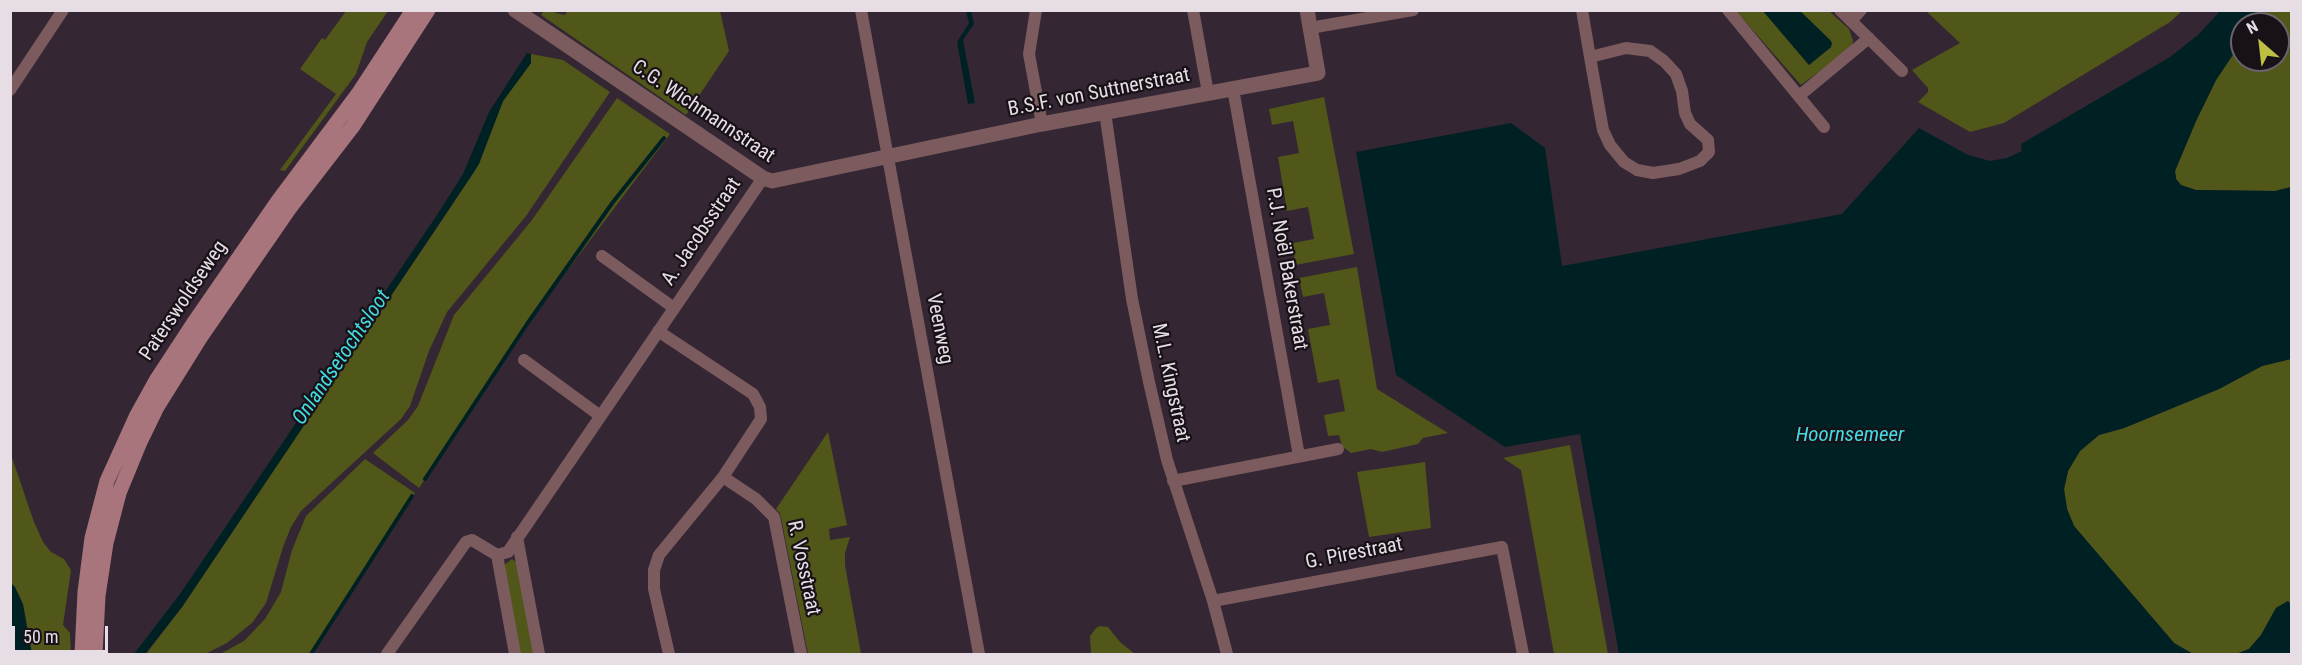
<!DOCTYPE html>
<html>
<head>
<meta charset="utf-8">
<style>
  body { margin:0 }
  #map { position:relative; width:2302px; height:665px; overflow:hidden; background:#342733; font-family:"Roboto Condensed",sans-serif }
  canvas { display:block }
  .frame { position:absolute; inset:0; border:12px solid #e6dde5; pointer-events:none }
  .north { position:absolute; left:2230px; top:12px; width:60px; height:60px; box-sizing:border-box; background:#181218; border:2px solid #6a636a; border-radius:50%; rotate:332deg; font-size:16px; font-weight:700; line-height:24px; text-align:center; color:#e6dde5 }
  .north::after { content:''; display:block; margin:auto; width:21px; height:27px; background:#bdbf43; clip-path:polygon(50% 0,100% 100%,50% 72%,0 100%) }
  .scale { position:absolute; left:12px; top:626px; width:96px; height:27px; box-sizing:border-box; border:3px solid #e6dde5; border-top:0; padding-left:8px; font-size:18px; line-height:21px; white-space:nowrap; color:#e6dde5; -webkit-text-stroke:4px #181218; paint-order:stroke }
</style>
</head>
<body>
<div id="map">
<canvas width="2302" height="665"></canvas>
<div class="frame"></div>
<div class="north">N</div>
<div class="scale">50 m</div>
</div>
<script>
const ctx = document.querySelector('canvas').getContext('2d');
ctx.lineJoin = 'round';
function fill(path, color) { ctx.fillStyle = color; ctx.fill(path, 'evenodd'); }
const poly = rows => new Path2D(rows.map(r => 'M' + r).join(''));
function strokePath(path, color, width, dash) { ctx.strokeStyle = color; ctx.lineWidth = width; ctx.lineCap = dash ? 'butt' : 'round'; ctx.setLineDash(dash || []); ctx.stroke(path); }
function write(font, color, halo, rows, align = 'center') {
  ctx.font = font + ' "Roboto Condensed",sans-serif'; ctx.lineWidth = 4.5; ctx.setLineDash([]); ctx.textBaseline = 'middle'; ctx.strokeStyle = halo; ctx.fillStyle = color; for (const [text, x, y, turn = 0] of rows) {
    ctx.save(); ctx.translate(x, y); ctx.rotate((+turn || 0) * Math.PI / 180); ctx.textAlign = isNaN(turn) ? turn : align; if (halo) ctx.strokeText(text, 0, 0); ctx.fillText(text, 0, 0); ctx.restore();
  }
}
fill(poly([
  [544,10,555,11,556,13,565,15,568,10,720,11,729,51,686,115,541,15],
  [346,11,388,11,367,42,356,74,285,171,280,170,336,94,300,69,322,38,325,40],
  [1736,11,1763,11,1809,65,1831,47,1830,40,1800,11,1829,11,1849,29,1853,41,1851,48,1801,85],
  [1926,11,2182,11,2170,22,2004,123,1970,132,1918,102,1928,92,1928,88,1912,70,1960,43],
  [2264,11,2291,11,2291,187,2275,191,2196,190,2181,185,2176,179,2175,171,2196,121,2216,80,2242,41,2242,60,2278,60,2278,24,2254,24],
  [531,54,563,60,610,92,526,216,447,312,429,351,410,406,401,419,301,511,291,527,283,547,266,603,252,623,227,643,205,654,146,654,182,607,450,208,484,149,503,101,531,63],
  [1324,97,1354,254,1295,265,1293,243,1314,239,1308,207,1287,211,1278,157,1299,153,1293,121,1272,125,1269,109],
  [617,98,670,134,527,324,419,488,373,453,408,420,418,406,454,315,532,220],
  [1357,267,1377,389,1448,433,1423,438,1418,444,1382,452,1371,449,1351,453,1342,446,1339,435,1328,436,1324,415,1345,411,1339,379,1318,383,1308,329,1330,325,1324,293,1303,297,1299,278],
  [2291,359,2291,604,2288,601,2276,608,2261,635,2249,649,2236,654,2193,654,2174,643,2074,526,2067,509,2064,489,2068,471,2080,451,2099,435,2124,428,2219,389,2262,366],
  [828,432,847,525,829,529,830,540,850,537,845,553,845,565,861,654,808,654,780,513,776,509],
  [1570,445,1608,654,1554,654,1521,470,1503,458],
  [10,452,34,522,43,542,51,552,64,559,71,570,63,625,70,633,71,654,11,654],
  [365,459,415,493,311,654,220,654,244,641,265,619,281,592,292,550,306,516],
  [1425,462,1431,528,1369,537,1357,472],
  [512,559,517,563,535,654,520,654,504,565],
  [1100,626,1108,627,1120,642,1135,654,1091,654,1090,636,1096,628]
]), '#515619');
fill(poly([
  [2221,10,2264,11,2254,24,2242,24,2242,41,2216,80,2196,121,2175,171,2176,179,2181,185,2196,190,2275,191,2291,187,2291,359,2262,366,2219,389,2124,428,2099,435,2080,451,2068,471,2064,489,2067,509,2074,526,2174,643,2193,654,1619,654,1580,434,1505,447,1396,375,1356,152,1511,123,1545,148,1562,266,1842,214,1919,128,1968,155,1990,161,2007,158,2022,151,2021,144,2170,57,2198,35],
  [966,11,971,11,974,24,963,40,975,103,968,104,957,42,969,23],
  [1763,11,1800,11,1830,40,1832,43,1831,47,1809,65],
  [527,53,531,54,531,63,503,101,479,164,472,175,182,607,145,654,134,654,180,594,435,218,463,174,489,112],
  [10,582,15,587,23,604,32,654,11,654],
  [2288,601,2291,604,2291,654,2236,654,2249,649,2261,635,2276,608]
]), '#002123');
strokePath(poly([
  [425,479,527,324,613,202,664,138],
  [311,654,412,496]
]), '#002123', 4);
strokePath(poly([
  [861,10,979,654],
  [1036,10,1029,54,1042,124],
  [1193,10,1208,93],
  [1582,10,1590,57,1603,130,1610,145,1624,162,1637,170,1653,173,1679,169,1700,161,1709,152,1708,140,1690,124,1685,113,1682,91,1676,74,1664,61,1650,51,1626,48,1590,57],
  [1728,10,1824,127],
  [1840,10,1902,71],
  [1851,21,1861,10],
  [1310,28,1413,10],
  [1233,89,1299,456],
  [10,90,63,10],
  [1799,96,1869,38],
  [1105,112,1132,299,1149,382,1167,460,1213,601,1227,654],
  [602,256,674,308],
  [658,331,753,394,760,407,761,419,723,477,659,555,654,570,654,589,669,654],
  [524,360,599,415],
  [723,477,756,499,774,517,801,654],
  [1173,481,1338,449],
  [517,537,539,654],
  [497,555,508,552,763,178],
  [497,555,515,654],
  [1213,601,1502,547,1523,654],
  [387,654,466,542,472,540,497,555]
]), '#7c5b5f', 12);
strokePath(poly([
  [515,10,763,178,772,181,1042,124,1318,73,1307,10]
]), '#7c5b5f', 15);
strokePath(poly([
  [82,654,85,592,92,538,107,481,136,417,157,379,193,324,278,201,358,94,413,10],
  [95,654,98,596,106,543,119,493,140,442,157,407,200,338,289,209,353,126,428,10]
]), '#a8757c', 15);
write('20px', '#e6dde5', '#181218', [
  ["B.S.F. von Suttnerstraat",1099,93,-11],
  ["C.G. Wichmannstraat",703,112,34],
  ["A. Jacobsstraat",702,232,-56],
  ["P.J. Noël Bakerstraat",1286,269,80],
  ["Paterswoldseweg",184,301,-56],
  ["Veenweg",939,329,79],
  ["M.L. Kingstraat",1170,383,78],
  ["G. Pirestraat",1354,554,-11],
  ["R. Vosstraat",803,568,78]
]);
write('italic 21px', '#42dde2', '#181218', [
  ["Onlandsetochtsloot",342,358,-56],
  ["Hoornsemeer",1850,436]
]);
</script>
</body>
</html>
